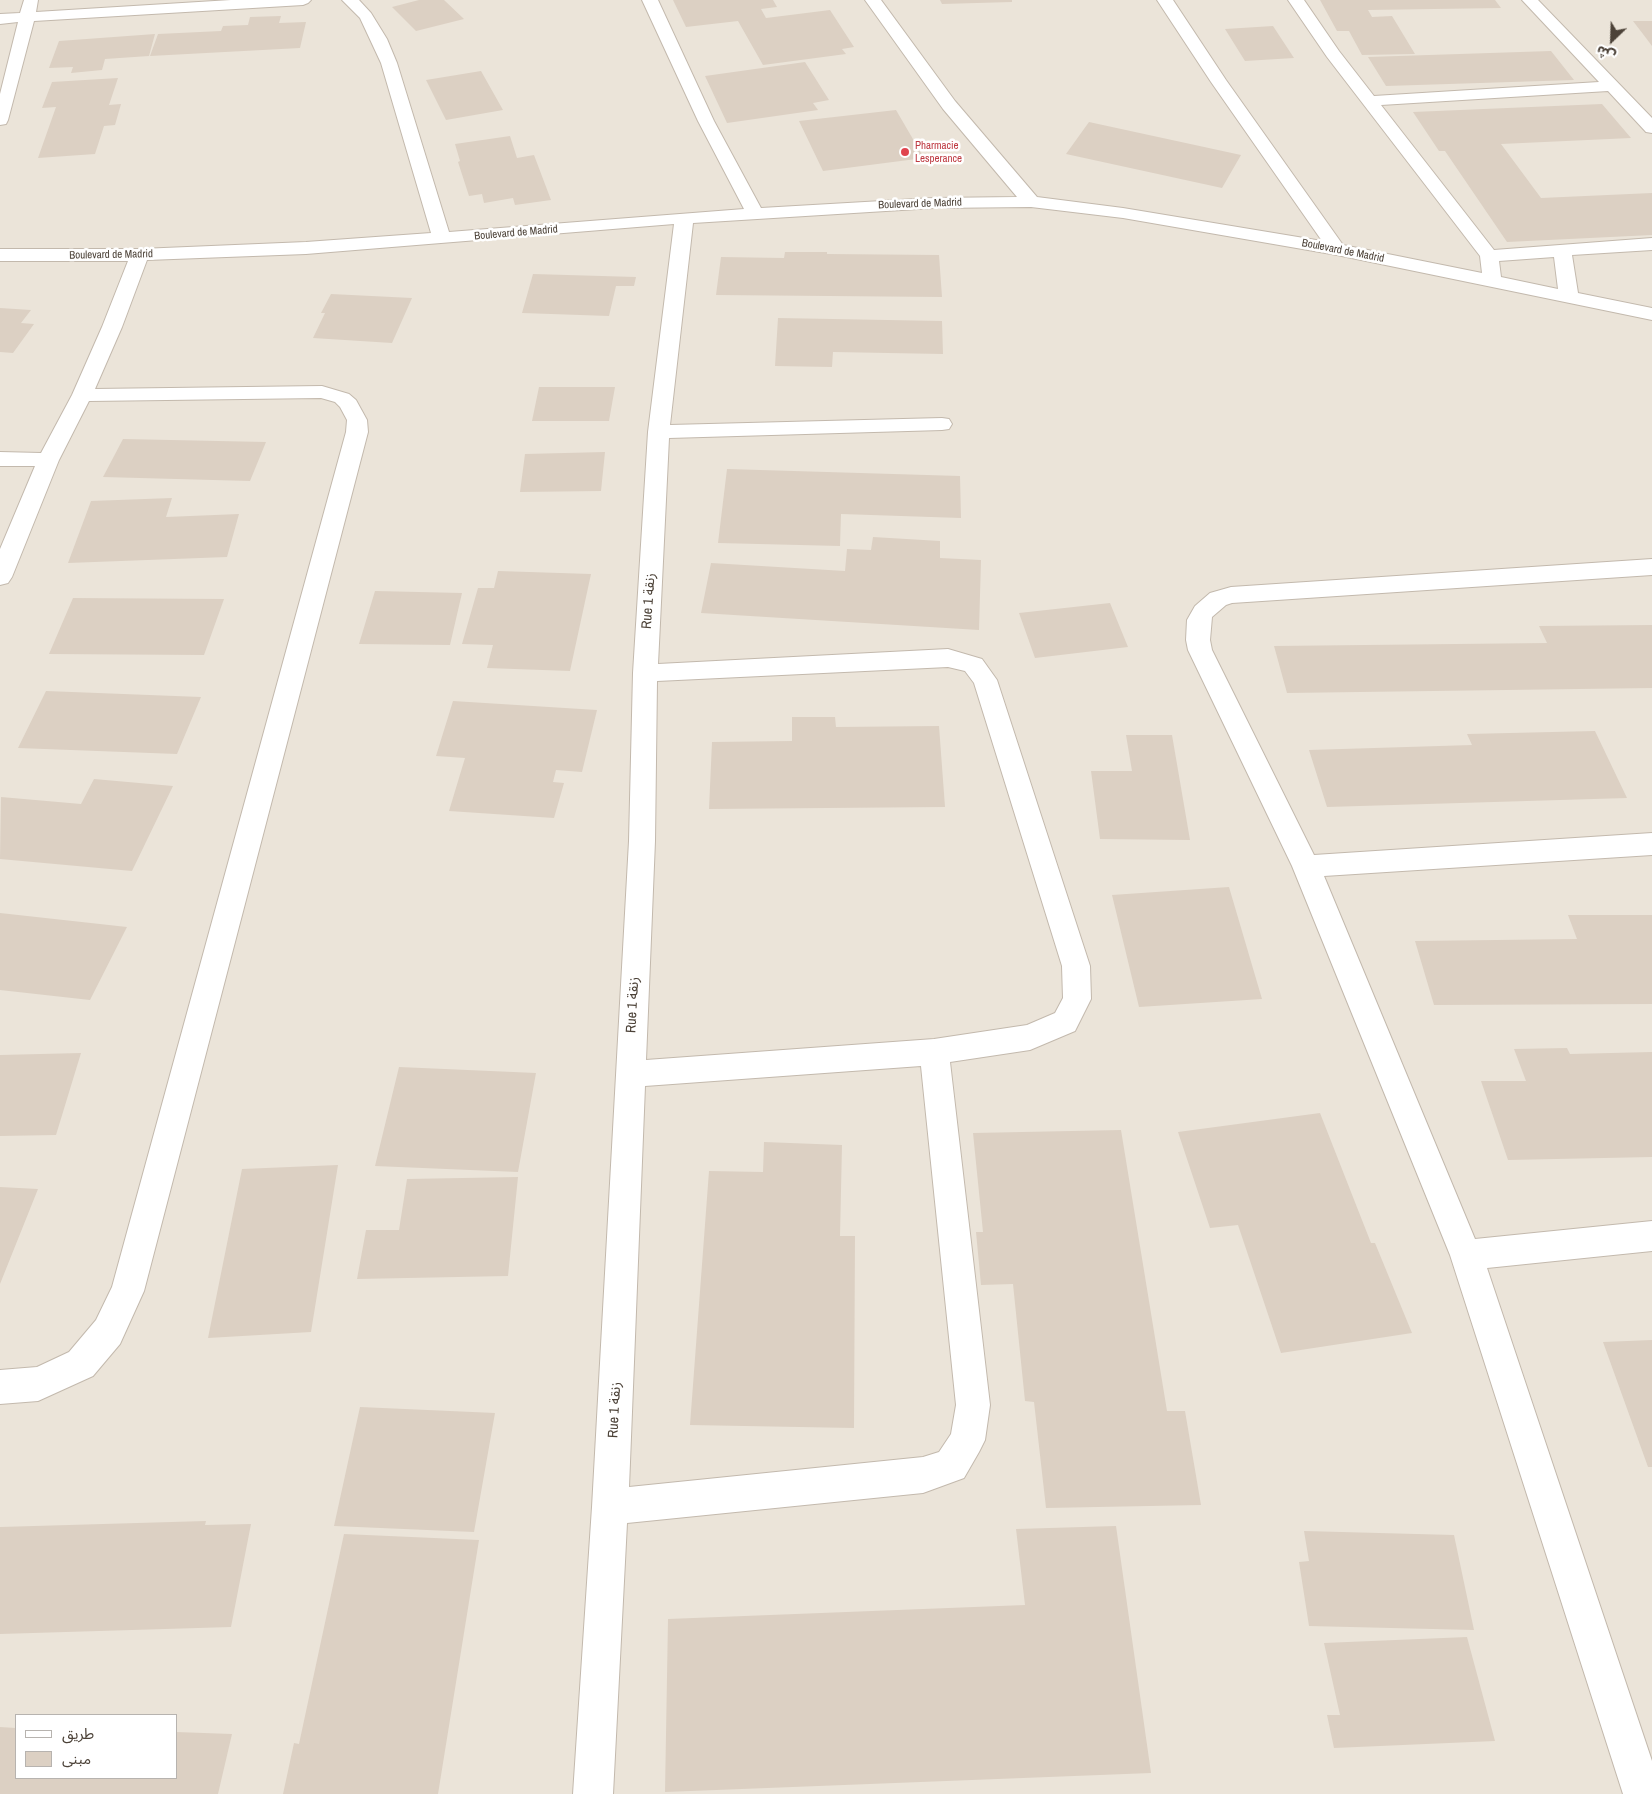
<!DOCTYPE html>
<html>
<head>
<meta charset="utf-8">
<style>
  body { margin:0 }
  #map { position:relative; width:1652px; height:1794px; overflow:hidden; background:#f6f2eb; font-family:"Archivo Narrow","Noto Sans Arabic",sans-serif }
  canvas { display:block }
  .legend { position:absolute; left:15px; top:1714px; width:162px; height:65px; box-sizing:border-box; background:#fff; border:1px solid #b7b3af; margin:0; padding:6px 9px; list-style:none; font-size:15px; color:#4c4238 }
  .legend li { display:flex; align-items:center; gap:10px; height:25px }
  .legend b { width:25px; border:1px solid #b7b3af }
  .north { position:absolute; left:1587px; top:15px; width:50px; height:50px; -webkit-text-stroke:4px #fff; paint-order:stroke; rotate:204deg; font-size:14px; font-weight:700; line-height:20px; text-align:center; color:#4c4238 }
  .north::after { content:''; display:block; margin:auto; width:18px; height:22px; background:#4c4238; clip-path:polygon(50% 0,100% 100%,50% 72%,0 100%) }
</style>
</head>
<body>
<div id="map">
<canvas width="1652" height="1794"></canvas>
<ul class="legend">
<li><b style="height:6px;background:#fff"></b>طريق</li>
<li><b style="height:14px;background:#dcd0c3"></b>مبنى</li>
</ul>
<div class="north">ش</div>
</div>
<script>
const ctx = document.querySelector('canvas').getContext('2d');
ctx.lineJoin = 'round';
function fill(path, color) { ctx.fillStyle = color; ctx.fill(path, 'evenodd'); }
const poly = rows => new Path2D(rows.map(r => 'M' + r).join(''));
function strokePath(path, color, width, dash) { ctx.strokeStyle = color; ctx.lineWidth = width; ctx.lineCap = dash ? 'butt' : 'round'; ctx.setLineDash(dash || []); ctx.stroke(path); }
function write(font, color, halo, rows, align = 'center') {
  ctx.font = font + ' "Archivo Narrow","Noto Sans Arabic",sans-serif'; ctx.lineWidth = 5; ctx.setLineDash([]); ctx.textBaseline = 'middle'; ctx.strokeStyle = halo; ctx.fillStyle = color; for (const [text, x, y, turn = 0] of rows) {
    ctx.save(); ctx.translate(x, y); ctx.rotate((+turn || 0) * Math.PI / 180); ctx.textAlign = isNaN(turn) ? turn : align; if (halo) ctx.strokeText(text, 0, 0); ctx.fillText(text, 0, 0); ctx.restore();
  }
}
fill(poly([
  [0,0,1652,0,1652,1794,0,1794],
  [16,1715,176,1715,176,1778,16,1778]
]), '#ebe4d9');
fill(poly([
  [419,0,444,0,464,19,416,31,392,7],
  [673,0,773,0,777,7,761,9,766,18,830,10,854,47,842,49,846,54,763,65,738,21,686,27],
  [940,0,1012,0,1012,2,942,4],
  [1320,0,1495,0,1501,8,1368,10,1372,17,1392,16,1415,54,1362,55,1349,31,1337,31],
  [281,16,279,23,306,22,300,48,150,56,158,34,221,31,223,26,248,25,250,17],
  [1633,21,1652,21,1652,46,1646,38],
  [1273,26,1294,58,1245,61,1225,29],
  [155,34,149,56,105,59,102,70,71,73,73,67,49,68,59,41],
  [1551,51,1574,80,1386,86,1368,57],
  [805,62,829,100,813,103,818,110,727,123,705,76],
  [481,71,503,110,446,120,426,80],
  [118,78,109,105,121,104,115,125,104,126,95,154,38,158,56,107,42,108,52,82],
  [1602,104,1631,138,1501,144,1541,198,1652,193,1652,235,1507,242,1445,151,1439,151,1413,112],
  [896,110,924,158,823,171,799,121],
  [1089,122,1241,155,1222,188,1066,154],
  [510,136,517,158,534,155,551,200,515,205,513,198,484,203,482,194,469,196,458,162,460,161,455,144],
  [785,252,827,252,827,254,939,255,942,297,716,295,721,257,784,258],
  [533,274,636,277,634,286,616,286,609,316,522,313],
  [331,294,412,298,392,343,313,338,325,313,321,313],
  [0,308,31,310,21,323,34,324,13,353,0,352],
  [778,318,942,321,943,354,833,352,832,367,775,366],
  [539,387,615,387,609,421,532,421],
  [123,439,266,442,250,481,103,477],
  [605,452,601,491,520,492,525,454],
  [727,469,960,476,961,518,841,514,840,546,718,543],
  [172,498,166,517,239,514,227,557,68,563,91,501],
  [873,537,940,541,940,558,981,560,979,630,701,613,711,563,845,571,847,549,871,550],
  [498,571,591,574,570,671,487,668,493,645,462,644,478,588,494,588],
  [375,591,462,593,450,645,359,644],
  [73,598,224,599,204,655,49,654],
  [1110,603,1128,647,1035,658,1019,613],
  [1652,625,1652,688,1287,693,1274,646,1547,643,1539,626],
  [46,691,201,697,177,754,18,748],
  [453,701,597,710,582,772,556,770,553,782,564,783,554,818,449,811,465,758,436,756],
  [792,717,835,717,836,727,939,726,945,807,709,809,712,742,792,741],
  [1595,731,1627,798,1327,807,1309,750,1472,745,1467,734],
  [1126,735,1172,735,1190,840,1100,839,1091,771,1132,771],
  [94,779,173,786,132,871,0,859,1,797,81,804],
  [1229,887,1262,999,1139,1007,1112,895],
  [0,913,127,927,90,1000,0,990],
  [1568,915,1652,915,1652,1004,1434,1005,1415,941,1577,939],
  [1567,1048,1570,1054,1652,1052,1652,1157,1508,1160,1481,1081,1526,1081,1514,1049],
  [81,1053,56,1135,0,1136,0,1055],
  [399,1067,536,1073,518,1172,375,1166],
  [1320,1113,1371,1243,1375,1243,1412,1333,1281,1353,1238,1225,1210,1228,1178,1132],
  [1121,1130,1167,1411,1185,1411,1201,1505,1046,1508,1034,1402,1025,1401,1013,1284,981,1285,976,1232,983,1232,973,1133],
  [764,1142,842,1145,840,1236,855,1236,854,1428,690,1425,709,1171,763,1172],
  [338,1165,311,1332,208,1338,242,1169],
  [518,1177,508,1276,357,1279,366,1230,399,1230,407,1179],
  [0,1187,38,1189,0,1284],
  [1652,1340,1652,1467,1648,1467,1603,1342],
  [360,1407,495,1413,474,1532,334,1526],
  [206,1521,205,1525,251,1524,231,1627,0,1634,0,1527],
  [1116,1526,1151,1773,665,1792,668,1619,1025,1605,1016,1529],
  [1304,1531,1454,1535,1474,1630,1309,1626,1299,1562,1309,1561],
  [344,1534,479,1540,438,1794,283,1794,294,1743,299,1744],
  [1467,1637,1495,1741,1334,1748,1327,1715,1340,1715,1324,1643],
  [0,1727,16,1728,16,1778,176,1778,176,1732,232,1734,218,1794,0,1794]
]), '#dcd0c3');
const minor = poly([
  [24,0,38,0,36,12,231,0,311,0,308,3,303,5,34,21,8,120,6,124,0,125,0,94,18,22,0,24,0,14,20,13,24,0],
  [342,0,359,0,371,13,387,39,397,63,449,232,744,209,698,121,642,0,658,0,714,121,761,208,934,198,1017,197,943,109,865,0,881,0,955,101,1037,197,1123,208,1322,241,1211,82,1157,0,1173,0,1226,80,1343,245,1482,273,1480,256,1327,57,1288,0,1304,0,1339,51,1374,96,1599,82,1522,0,1538,0,1652,118,1652,133,1646,132,1608,91,1381,105,1494,250,1652,238,1652,250,1572,255,1578,293,1652,308,1652,320,1337,255,1123,218,1031,207,934,208,693,223,670,425,942,418,949,419,952,424,949,429,942,430,669,438,658,664,948,649,982,659,997,680,1090,966,1091,999,1075,1031,1030,1050,950,1062,990,1405,985,1440,979,1452,964,1478,923,1493,627,1523,613,1794,573,1794,592,1507,629,841,633,673,648,432,674,224,306,254,147,260,122,327,95,389,322,386,349,394,356,400,367,420,368,432,144,1291,120,1344,93,1376,38,1401,0,1404,0,1370,37,1367,69,1352,96,1320,112,1287,346,432,347,420,340,407,335,402,321,398,89,401,59,460,12,577,8,583,0,585,0,549,35,466,0,466,0,452,41,453,72,395,102,327,128,261,0,261,0,249,140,249,306,242,431,233,381,63,360,18,342,0],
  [1554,257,1558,289,1501,277,1499,261,1554,257],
  [948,667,965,671,974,683,1062,966,1063,998,1055,1013,1027,1025,934,1039,646,1060,655,841,657,681,948,667],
  [921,1066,956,1405,951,1434,939,1452,923,1457,629,1487,645,1086,921,1066],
  [1652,559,1652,575,1232,603,1226,605,1212,617,1210,640,1212,650,1314,855,1652,833,1652,855,1324,876,1475,1239,1652,1221,1652,1251,1487,1268,1652,1761,1652,1794,1623,1794,1450,1255,1292,866,1188,650,1186,640,1187,620,1195,606,1210,593,1231,587,1652,559]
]);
strokePath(minor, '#c3b9ad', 2);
fill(minor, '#fff');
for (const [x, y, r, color] of [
  [905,152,5,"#e0444e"]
]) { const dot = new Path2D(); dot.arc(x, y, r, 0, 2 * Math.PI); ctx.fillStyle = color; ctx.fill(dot); strokePath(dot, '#fff', 2); }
write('11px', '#be3a42', '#fff', [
  ["Pharmacie",915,146],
  ["Lesperance",915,159]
], 'left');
write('11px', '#4c4238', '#fff', [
  ["Boulevard de Madrid",920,204,-2],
  ["Boulevard de Madrid",516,233,-5],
  ["Boulevard de Madrid",1343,251,11],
  ["Boulevard de Madrid",111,255,-1]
]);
write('14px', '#4c4238', '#fff', [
  ["Rue 1 زنقة",649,601,-86],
  ["Rue 1 زنقة",633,1005,-87],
  ["Rue 1 زنقة",615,1410,-87]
]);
</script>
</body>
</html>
